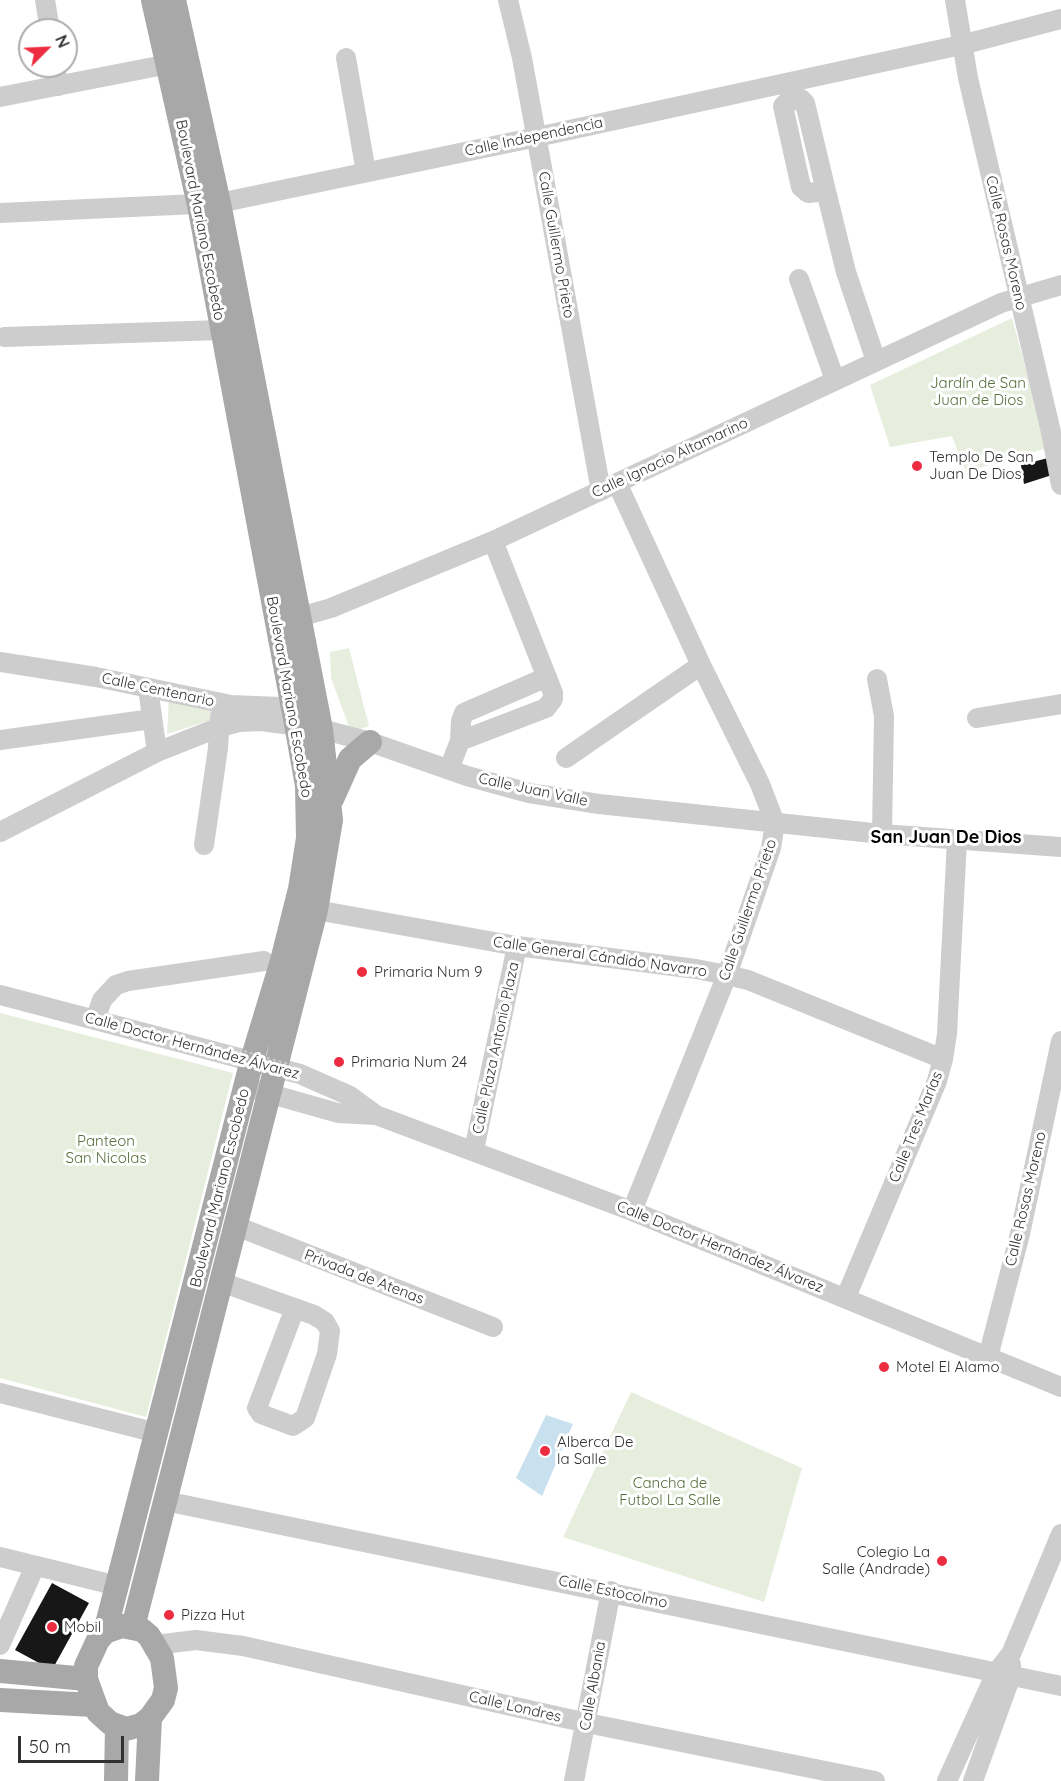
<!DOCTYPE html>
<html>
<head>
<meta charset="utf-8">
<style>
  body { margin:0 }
  #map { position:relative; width:1061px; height:1781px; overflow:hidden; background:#fff; font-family:Quicksand,sans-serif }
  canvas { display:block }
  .north { position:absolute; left:18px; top:18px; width:60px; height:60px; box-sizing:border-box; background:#fff; border:2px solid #acacac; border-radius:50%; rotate:66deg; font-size:16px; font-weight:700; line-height:24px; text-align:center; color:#303030 }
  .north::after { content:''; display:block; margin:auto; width:21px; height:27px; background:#ed2c42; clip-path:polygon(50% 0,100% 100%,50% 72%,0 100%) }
  .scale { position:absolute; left:18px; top:1736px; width:106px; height:27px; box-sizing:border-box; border:3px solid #303030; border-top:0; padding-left:8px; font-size:18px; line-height:21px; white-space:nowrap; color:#303030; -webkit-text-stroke:4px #fff; paint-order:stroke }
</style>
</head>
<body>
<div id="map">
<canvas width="1061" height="1781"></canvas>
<div class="north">N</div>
<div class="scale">50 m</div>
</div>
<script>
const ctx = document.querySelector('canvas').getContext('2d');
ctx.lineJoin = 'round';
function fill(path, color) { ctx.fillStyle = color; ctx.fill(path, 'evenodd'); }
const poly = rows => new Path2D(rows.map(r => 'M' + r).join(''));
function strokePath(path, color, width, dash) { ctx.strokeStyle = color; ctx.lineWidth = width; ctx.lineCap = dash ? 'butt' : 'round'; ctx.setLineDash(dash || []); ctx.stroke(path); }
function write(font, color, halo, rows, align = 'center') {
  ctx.font = font + ' Quicksand,sans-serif'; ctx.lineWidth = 6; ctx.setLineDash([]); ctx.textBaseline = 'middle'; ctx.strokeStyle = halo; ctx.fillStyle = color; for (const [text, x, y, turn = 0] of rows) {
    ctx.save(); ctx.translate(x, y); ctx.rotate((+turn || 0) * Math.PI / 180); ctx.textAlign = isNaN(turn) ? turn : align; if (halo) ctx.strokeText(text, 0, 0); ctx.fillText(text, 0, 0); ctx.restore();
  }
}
fill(poly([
  [1012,318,1047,448,966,472,952,436,890,447,870,385],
  [349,648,369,726,351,732,331,678,330,652],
  [169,697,242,710,167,734],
  [0,1013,233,1073,146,1417,0,1378],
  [631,1392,802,1468,764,1602,563,1537]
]), '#e7eede');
fill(poly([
  [546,1415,573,1424,542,1496,516,1478]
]), '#c9e1ee');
fill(poly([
  [1048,458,1052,475,1024,484,1021,465],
  [52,1583,89,1603,52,1670,15,1650]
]), '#171717');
strokePath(poly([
  [45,0,50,30],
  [508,0,522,58,601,491],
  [955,0,968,78,1051,432,1061,485],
  [346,58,366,172],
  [55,66,58,86],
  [0,97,169,64],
  [801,99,805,103,826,191,808,193,801,187,783,106,787,102,801,99],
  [826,191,846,272,876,361],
  [0,213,219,203,537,137,961,45,1061,19],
  [799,279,835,380],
  [5,337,221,330],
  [617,483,701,665,760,784,775,823,771,848,727,975,632,1211],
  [286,621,331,608,493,541,1001,303,1061,285],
  [0,662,96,677,231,705,306,708],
  [877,679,884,716,882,834],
  [148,688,157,752],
  [977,718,1061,704],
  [0,740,152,719],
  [460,741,546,708,553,699,553,693,493,541],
  [566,758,701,665],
  [449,769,460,741,461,721,464,713,547,677],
  [0,832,157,752,220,727,239,722,261,721,321,729,370,742,467,776,529,793,599,804,882,834,1061,847],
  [204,845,218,748,220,717],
  [316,910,517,946,696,969,727,975,748,980,943,1059],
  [0,995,300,1074,350,1096,376,1115,632,1211,1061,1387],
  [95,1020,102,1000,116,985,128,981,264,961],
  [246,1087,338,1113,376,1115],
  [474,1150,517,946],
  [236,1226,493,1327],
  [221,1282,314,1315,325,1322,330,1331,327,1354,305,1418,293,1426,261,1414,257,1408,295,1308],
  [846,1297,937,1081,943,1059,947,1034,957,840],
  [988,1357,1020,1234,1061,1041],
  [0,1393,157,1433],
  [165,1501,1061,1686],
  [0,1557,118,1586],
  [0,1645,35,1566],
  [155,1645,196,1640,243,1646,587,1723,875,1781],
  [574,1781,611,1591],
  [947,1781,996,1673,1011,1654,1061,1534],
  [973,1781,1011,1676,1011,1664]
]), '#cdcdcd', 20);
strokePath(poly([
  [332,799,350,759,370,742],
  [122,1626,142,1630,149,1636,162,1658,166,1688,163,1700,150,1718,141,1725,126,1729,110,1723,98,1712,86,1679,86,1666,98,1640,105,1632,122,1626],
  [133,1627,316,910,331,820,321,729,219,203,174,0],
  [105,1632,252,1060,282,961,300,889,308,838,307,786,296,724,199,205,153,0],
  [0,1671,86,1679],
  [0,1700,93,1705],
  [116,1781,117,1727],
  [147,1781,150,1718]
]), '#a8a8a8', 24);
strokePath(poly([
  [244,1051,292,1065]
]), '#cdcdcd', 2, [3, 3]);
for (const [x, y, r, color] of [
  [917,466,6,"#ed2c42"],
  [362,972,6,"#ed2c42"],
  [339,1062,6,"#ed2c42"],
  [884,1367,6,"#ed2c42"],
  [545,1451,6,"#ed2c42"],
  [942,1561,6,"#ed2c42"],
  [169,1615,6,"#ed2c42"],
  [52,1627,6,"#ed2c42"]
]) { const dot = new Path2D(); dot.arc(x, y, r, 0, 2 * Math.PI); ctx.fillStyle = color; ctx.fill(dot); strokePath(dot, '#fff', 2); }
write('15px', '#303030', '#fff', [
  ["Calle Independencia",534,137,-12],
  ["Boulevard Mariano Escobedo",200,220,79],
  ["Calle Rosas Moreno",1006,243,77],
  ["Calle Guillermo Prieto",556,245,80],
  ["Calle Ignacio Altamarino",670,458,-25],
  ["Calle Centenario",158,690,12],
  ["Boulevard Mariano Escobedo",289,697,80],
  ["Calle Juan Valle",533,790,12],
  ["Calle Guillermo Prieto",748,910,-71],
  ["Calle General Cándido Navarro",600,957,8],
  ["Calle Doctor Hernández Álvarez",192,1046,15],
  ["Calle Plaza Antonio Plaza",496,1048,-78],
  ["Calle Tres Marías",916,1127,-68],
  ["Boulevard Mariano Escobedo",220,1188,-76],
  ["Calle Rosas Moreno",1026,1199,-77],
  ["Calle Doctor Hernández Álvarez",720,1247,22],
  ["Privada de Atenas",364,1277,21],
  ["Calle Estocolmo",613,1592,12],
  ["Calle Albania",593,1686,-80],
  ["Calle Londres",515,1707,13]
]);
write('15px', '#556e3b', '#fff', [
  ["Jardín de San",978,383],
  ["Juan de Dios",978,400],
  ["Panteon",106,1141],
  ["San Nicolas",106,1158],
  ["Cancha de",670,1483],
  ["Futbol La Salle",670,1500]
]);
write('15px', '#303030', '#fff', [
  ["Templo De San",929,457],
  ["Juan De Dios",929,474],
  ["Primaria Num 9",374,972],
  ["Primaria Num 24",351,1062],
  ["Motel El Alamo",896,1367],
  ["Alberca De",557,1442],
  ["la Salle",557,1459],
  ["Colegio La",930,1552,"right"],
  ["Salle (Andrade)",930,1569,"right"],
  ["Pizza Hut",181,1615],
  ["Mobil",64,1627]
], 'left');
write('bold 18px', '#000', '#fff', [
  ["San Juan De Dios",946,838]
]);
</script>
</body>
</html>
